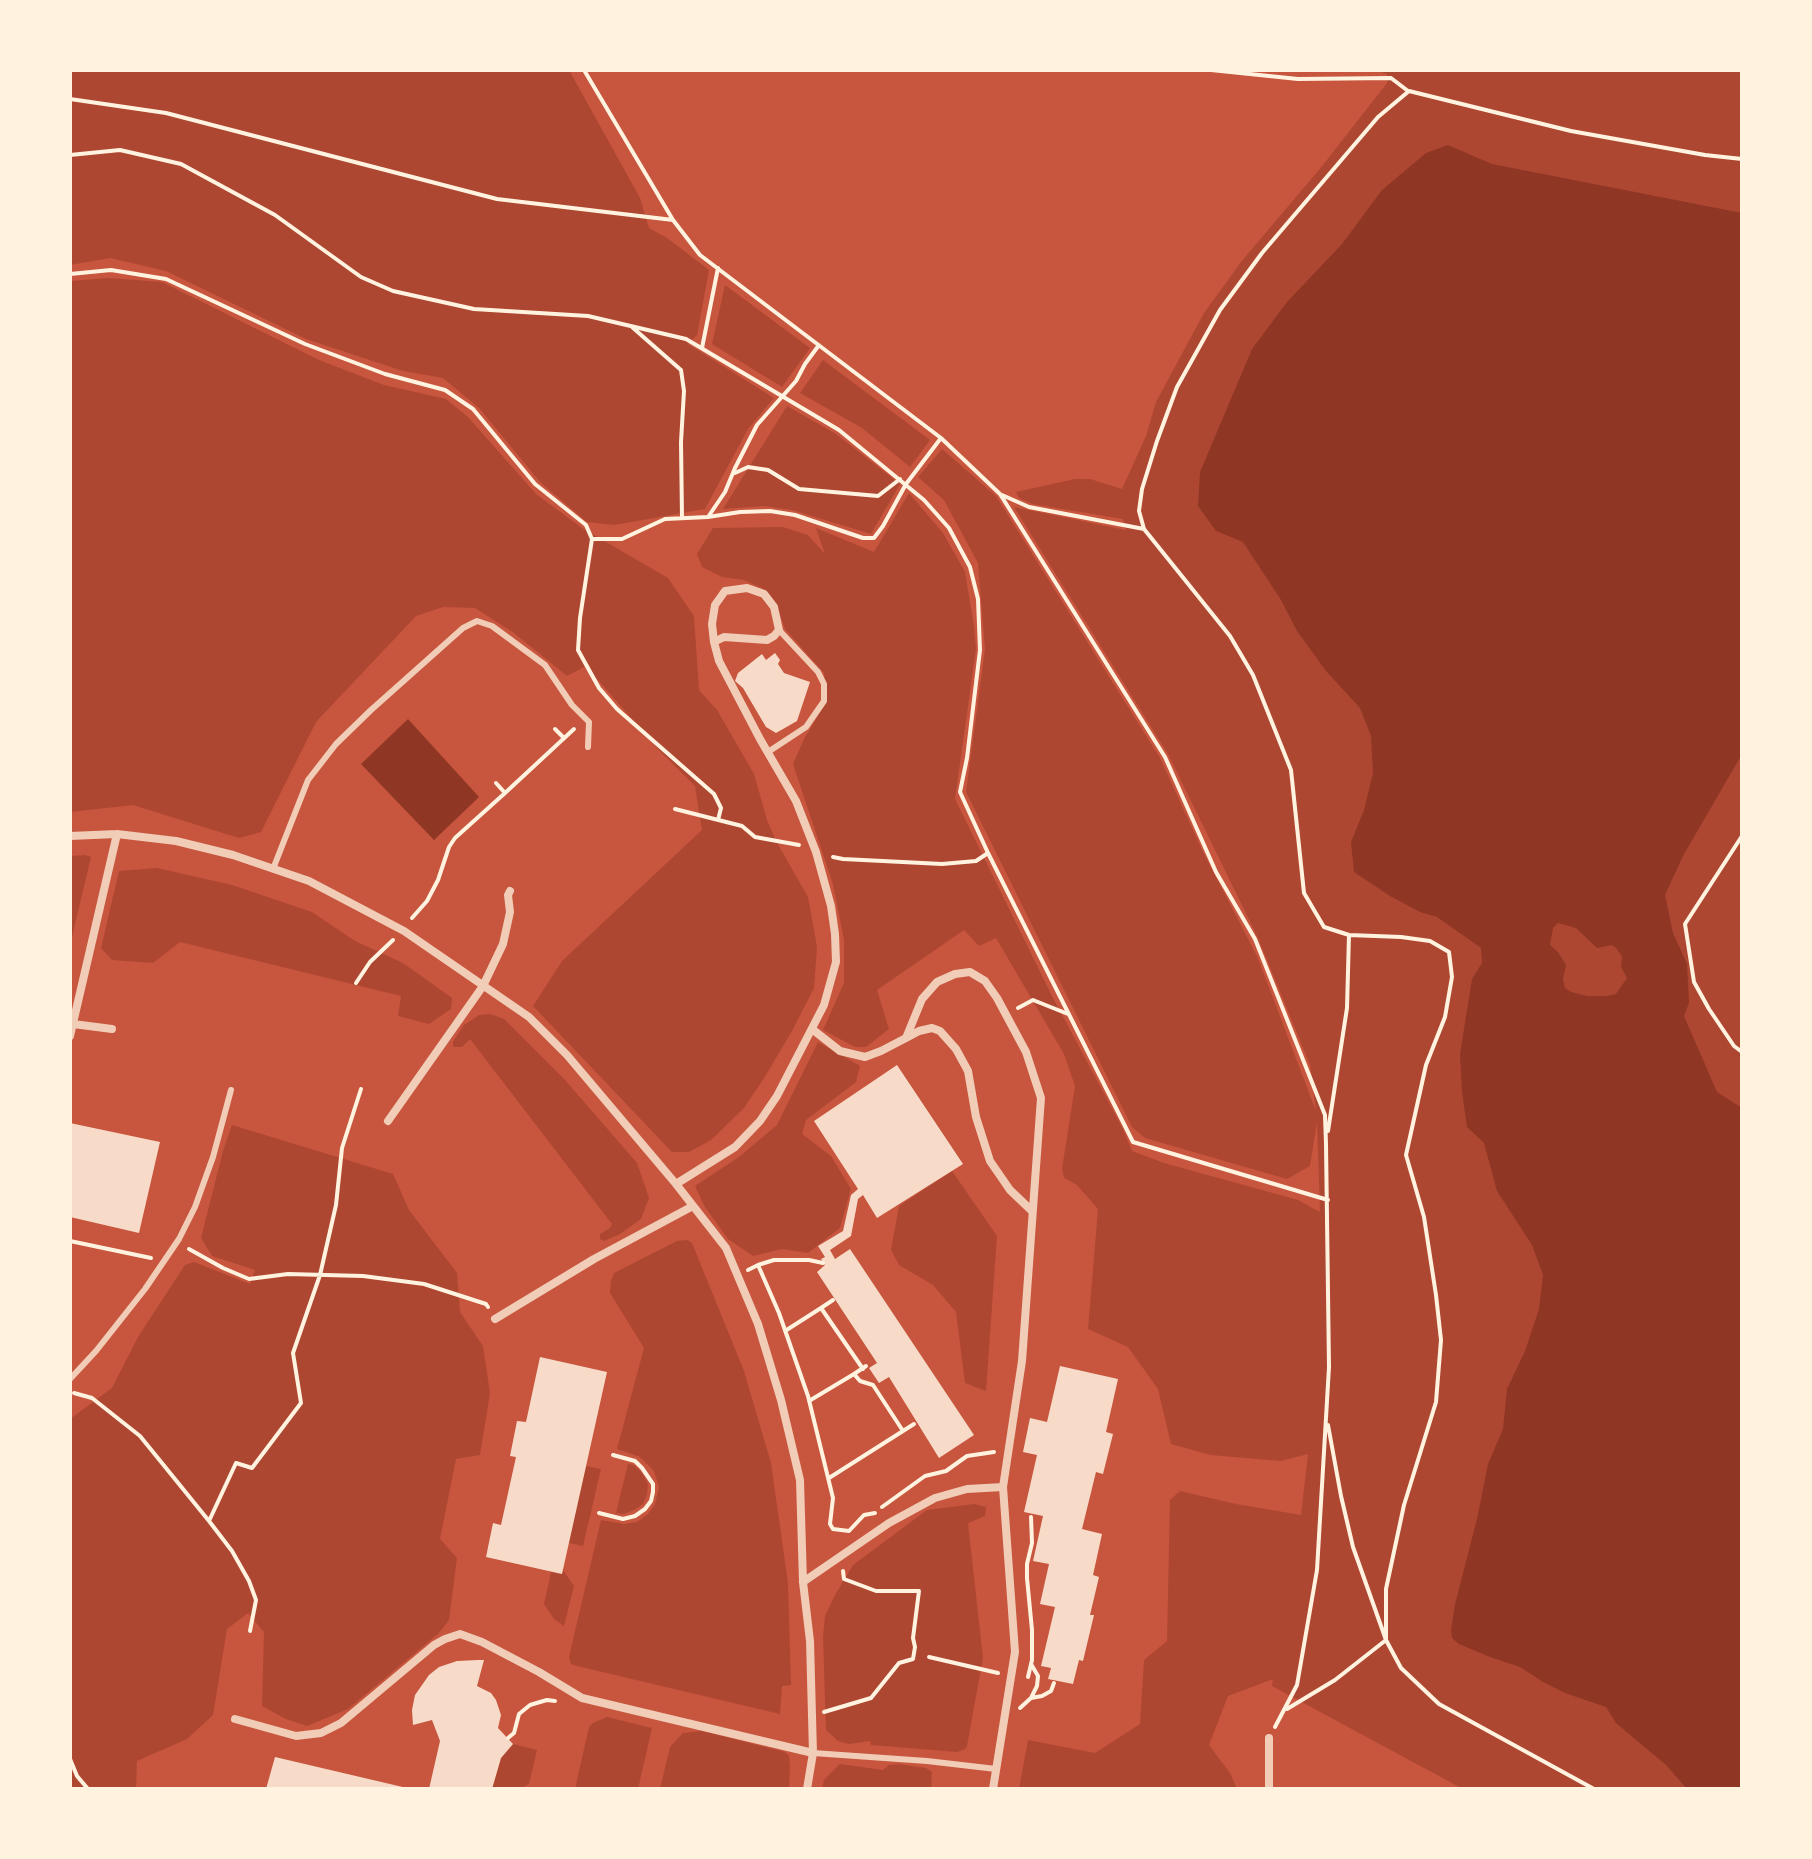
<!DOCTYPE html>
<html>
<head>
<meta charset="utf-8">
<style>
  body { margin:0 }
  #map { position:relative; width:1812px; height:1859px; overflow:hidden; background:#c8553d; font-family:Rubik,sans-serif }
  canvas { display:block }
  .frame { position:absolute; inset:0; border:72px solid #fff3e0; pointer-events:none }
</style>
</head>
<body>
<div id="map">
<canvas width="1812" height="1859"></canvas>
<div class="frame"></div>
</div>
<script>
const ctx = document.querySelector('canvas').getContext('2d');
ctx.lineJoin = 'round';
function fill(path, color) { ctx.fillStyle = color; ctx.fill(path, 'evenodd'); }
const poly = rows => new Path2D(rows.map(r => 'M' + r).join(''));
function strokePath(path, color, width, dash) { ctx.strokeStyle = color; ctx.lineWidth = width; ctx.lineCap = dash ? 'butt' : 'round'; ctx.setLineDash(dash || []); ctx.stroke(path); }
fill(poly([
  [70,70,569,70,640,198,649,228,667,238,709,270,697,335,688,344,774,398,748,429,705,509,614,525,587,522,540,482,479,408,443,378,403,371,306,339,166,271,110,258,70,265],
  [1374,70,1742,70,1742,1789,1463,1789,1272,1686,1273,1679,1228,1696,1209,1745,1230,1773,1237,1789,1019,1789,1028,1740,1095,1753,1140,1724,1144,1660,1167,1641,1170,1500,1180,1491,1236,1504,1301,1515,1308,1454,1281,1461,1210,1455,1171,1444,1158,1389,1128,1347,1088,1329,1098,1209,1077,1185,1064,1178,1062,1169,1075,1086,1064,1054,996,938,979,946,964,930,877,990,889,1029,866,1047,855,1047,823,1030,844,983,844,940,833,884,793,764,804,739,827,701,824,673,785,629,776,604,764,589,744,580,722,577,702,567,697,554,713,528,783,527,808,535,825,554,816,528,874,552,909,493,943,533,965,572,974,626,976,649,955,799,1052,996,1123,1129,1132,1151,1164,1163,1298,1200,1320,1212,1317,1122,1310,1166,1287,1179,1145,1138,1132,1127,966,792,985,649,978,563,944,500,918,477,942,449,996,496,1160,758,1204,854,1257,956,1316,1111,1310,1065,1258,938,1168,754,1014,507,1126,530,1123,519,1032,504,1019,498,1016,492,1075,479,1090,479,1122,489,1146,436,1156,402,1204,313,1241,262,1323,165,1387,83,1387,74],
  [109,278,162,282,319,360,384,385,446,399,468,417,536,494,582,528,668,578,694,616,699,690,717,710,754,774,767,820,776,841,808,897,817,947,814,988,792,1031,766,1075,744,1108,711,1140,689,1152,672,1152,533,1006,562,961,702,830,695,786,655,746,586,666,567,676,514,633,475,608,443,607,416,616,316,722,261,832,239,838,133,805,70,812,70,281],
  [725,285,810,348,782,387,712,344],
  [823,360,930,440,910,467,862,428,800,393],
  [787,406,836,434,900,484,871,534,792,510,764,506,723,509],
  [85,855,91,857,70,945,70,856],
  [157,868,232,885,312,912,355,941,403,963,452,998,451,1009,429,1024,398,1016,401,996,180,942,153,963,112,960,101,948,119,871],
  [490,1014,504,1019,565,1080,637,1163,649,1198,641,1219,620,1234,604,1241,600,1239,600,1234,610,1228,612,1224,470,1039,462,1047,453,1047,453,1042,464,1025,479,1015],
  [818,1042,860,1066,856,1082,806,1120,802,1134,831,1156,851,1189,840,1228,808,1253,782,1249,753,1256,728,1239,705,1207,695,1186,739,1157,777,1125],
  [232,1125,393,1174,409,1210,457,1273,460,1312,483,1346,490,1393,480,1455,456,1459,440,1539,457,1558,449,1620,439,1633,348,1709,307,1726,286,1719,262,1706,264,1632,248,1613,227,1629,213,1715,187,1739,137,1761,136,1789,70,1789,70,1419,112,1388,138,1337,185,1265,194,1262,250,1284,255,1270,212,1256,201,1238,223,1151],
  [952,1171,997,1236,986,1391,965,1383,956,1312,933,1285,899,1265,891,1250,899,1206],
  [687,1240,692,1243,744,1371,771,1463,788,1583,791,1685,782,1686,780,1714,577,1666,571,1664,569,1657,601,1520,624,1524,637,1522,648,1514,655,1504,659,1487,654,1471,640,1457,617,1449,644,1348,610,1293,611,1281,614,1273,677,1241],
  [628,1464,634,1465,642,1473,648,1484,647,1495,643,1504,634,1510,623,1514,616,1513],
  [586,1466,601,1469,583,1546,569,1543],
  [974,1504,986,1507,985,1516,968,1523,983,1658,967,1746,965,1749,957,1752,871,1745,870,1741,849,1744,838,1741,826,1730,823,1637,825,1616,835,1595,853,1565,927,1510],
  [563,1570,574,1586,564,1626,554,1619,544,1604,551,1572,561,1574],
  [607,1717,652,1728,638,1789,575,1789,589,1727,593,1723],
  [702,1731,785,1752,789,1756,790,1766,789,1789,660,1789,670,1747,683,1733],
  [513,1744,537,1750,529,1784,518,1789,492,1789,501,1758],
  [840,1764,883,1770,889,1765,898,1764,926,1768,932,1772,931,1789,822,1789,824,1780]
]), '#ae4732');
fill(poly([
  [1448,145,1492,164,1742,213,1742,754,1683,856,1665,895,1673,933,1687,964,1689,1003,1684,1016,1717,1092,1742,1108,1742,1789,1687,1789,1666,1765,1616,1723,1606,1707,1565,1693,1543,1682,1520,1667,1490,1657,1459,1644,1452,1638,1451,1630,1455,1604,1477,1519,1488,1464,1503,1429,1507,1389,1525,1351,1539,1309,1543,1275,1532,1245,1497,1191,1484,1143,1467,1127,1462,1092,1460,1054,1472,979,1482,963,1481,948,1437,917,1420,912,1390,896,1354,872,1351,842,1364,810,1373,773,1371,736,1360,708,1326,671,1297,631,1281,600,1243,542,1216,531,1198,506,1200,472,1252,349,1287,302,1342,244,1382,190,1426,153],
  [1558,923,1576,928,1597,948,1612,945,1616,948,1622,956,1621,967,1627,978,1616,994,1607,996,1587,996,1571,992,1565,988,1563,979,1566,965,1558,952,1550,945,1553,928],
  [408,719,479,797,434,840,361,764]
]), '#8f3625');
fill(poly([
  [775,653,780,660,778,664,784,673,810,682,797,721,776,733,766,727,743,688,735,681,738,673,762,654,766,660],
  [897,1065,963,1164,877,1218,863,1195,858,1199,851,1236,830,1250,835,1259,850,1249,974,1435,939,1458,889,1377,879,1383,869,1368,877,1363,817,1272,825,1265,821,1259,825,1257,818,1246,843,1231,851,1195,858,1189,814,1121],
  [70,1123,160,1142,139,1233,70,1217],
  [540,1357,607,1372,562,1574,486,1557,493,1523,501,1525,516,1457,510,1456,517,1421,526,1422],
  [1060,1366,1118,1379,1106,1432,1113,1434,1103,1474,1096,1472,1082,1529,1102,1534,1093,1575,1099,1577,1090,1615,1094,1615,1083,1661,1079,1660,1073,1684,1048,1679,1051,1668,1041,1666,1055,1607,1040,1604,1049,1564,1033,1561,1043,1516,1024,1512,1037,1455,1023,1452,1030,1418,1047,1422],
  [478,1660,484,1660,477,1686,491,1693,496,1700,501,1715,498,1728,513,1744,501,1758,492,1789,429,1789,440,1741,432,1720,413,1725,412,1710,415,1695,429,1675,439,1667,457,1661],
  [275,1757,407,1788,407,1789,266,1789]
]), '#f7dbc8');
strokePath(poly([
  [584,70,673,220,700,255,941,438,1000,494,1165,757,1216,872,1255,939,1325,1115,1326,1144,1329,1367,1317,1570,1297,1685,1275,1727],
  [1211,70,1298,79,1391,78,1408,91],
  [70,99,166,113,497,199,673,220],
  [70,155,120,150,181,164,275,215,361,277,393,291,474,309,588,316,686,339,839,430,924,500,949,528,970,567,978,599,980,650,967,758,960,792,988,853,1133,1142,1328,1200],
  [70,274,111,270,166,279,305,344,385,374,445,390,473,409,535,484,586,525,592,539,622,539,665,519,708,517,740,512,770,511,795,515,863,538,874,538,883,526,906,484,941,438],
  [632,327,681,370,684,391,681,442,682,518],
  [702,348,718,268],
  [735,473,748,467,768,470,799,489,878,496,900,479],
  [1002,495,1029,507,1144,529],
  [708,517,725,492,735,468,757,425,796,381,805,364,819,345],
  [592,539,580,618,578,650,599,688,617,709,714,794,721,808,718,820],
  [555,729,564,738],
  [505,793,574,729],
  [675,809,742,826,755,837,799,845],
  [1742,836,1685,924,1694,982,1709,1009,1734,1046,1742,1052],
  [833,857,843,859,942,864,976,861,988,853],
  [412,918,427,901,438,880,449,847,455,838,505,793,496,783],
  [356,983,370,962,393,940],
  [1018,1008,1033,1000,1068,1014],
  [1328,1131,1347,1008,1349,935],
  [70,1241,151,1258],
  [189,1249,223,1268,249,1279,288,1274,363,1276,424,1284,486,1304,488,1307],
  [758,1265,774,1260,809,1260,823,1263],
  [748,1270,758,1265,779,1313,808,1396,833,1498,830,1524,833,1529,849,1531,864,1515,875,1513],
  [821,1308,833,1300],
  [785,1331,821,1308,863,1369],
  [866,1366,854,1374,860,1381,873,1385,903,1431],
  [74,1393,92,1398,140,1436,209,1521],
  [809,1401,854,1374],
  [1328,1425,1341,1496,1353,1547,1386,1640,1401,1668,1439,1704,1594,1789],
  [829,1478,914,1424],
  [882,1507,925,1476,946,1471,967,1456,994,1452],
  [599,1513,623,1519,635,1516,645,1509,651,1501,653,1492,653,1484,642,1468,635,1461,613,1455],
  [250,1631,256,1600,249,1581,232,1551,209,1521,236,1463,252,1468,301,1403,293,1353,320,1275,336,1205,342,1148,361,1089],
  [1386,1640,1386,1589,1404,1505,1436,1402,1441,1340,1436,1295,1424,1217,1406,1155,1426,1065,1445,1017,1452,977,1449,952,1430,941,1401,937,1349,935,1324,927,1304,893,1291,770,1253,675,1230,636,1144,529,1139,511,1142,489,1157,441,1177,387,1220,310,1262,253,1378,117,1409,91,1571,131,1705,155,1742,159],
  [929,1657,998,1673],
  [1031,1664,1038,1676,1037,1686,1031,1698],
  [1028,1677,1032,1660,1032,1630,1027,1578,1027,1564,1032,1543,1031,1517],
  [1020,1708,1031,1698,1042,1696,1051,1691,1054,1683],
  [1287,1709,1335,1680,1386,1640],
  [824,1712,871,1698,899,1663,913,1659,915,1647,913,1638,919,1591,876,1591,844,1579,843,1571],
  [508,1738,514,1733,519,1714,530,1705,540,1702,547,1700,555,1701],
  [70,1759,77,1776,88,1789]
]), '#fff3e0', 4);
strokePath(poly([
  [768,752,806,727,824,701,824,684,818,672,779,630],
  [273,869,308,780,336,744,371,710,463,628,477,621,492,626,545,665,572,705,589,722,588,747],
  [70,1379,96,1351,145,1289,179,1239,195,1207,213,1157,231,1090],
  [813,1753,927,1761,996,1769]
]), '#f1ccb7', 6);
strokePath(poly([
  [70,836,117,834,176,841,233,855,309,881,404,931,529,1017,567,1055,676,1184,726,1248,758,1324,781,1400,800,1480,803,1582,810,1641,813,1753,807,1789],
  [73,1024,112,1029],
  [70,1036,117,834],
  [906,1038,919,1031,932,1028,940,1031,956,1049,968,1071,976,1117,990,1161,1010,1190,1032,1211],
  [388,1121,483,986,503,944,510,912,508,895,510,891],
  [676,1184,735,1147,760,1121,777,1096,824,1005,836,962,835,934,831,906,816,852,796,801,760,739,719,661,714,642,712,624,715,605,725,591,747,588,764,594,774,607,779,630,774,636,767,640,724,637,714,642],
  [495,1319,594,1259,693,1206],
  [803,1582,889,1523,935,1498,967,1489,1003,1487,1022,1361,1041,1098,1026,1052,997,998,985,981,970,972,955,974,937,982,922,999,906,1038,881,1051,865,1057,840,1051,812,1029],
  [235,1719,296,1736,321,1733,341,1723,434,1645,445,1639,460,1634,482,1642,539,1672,582,1698,813,1753],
  [993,1789,1015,1652,1003,1487],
  [1269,1789,1269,1738]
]), '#f1ccb7', 8);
</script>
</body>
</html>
